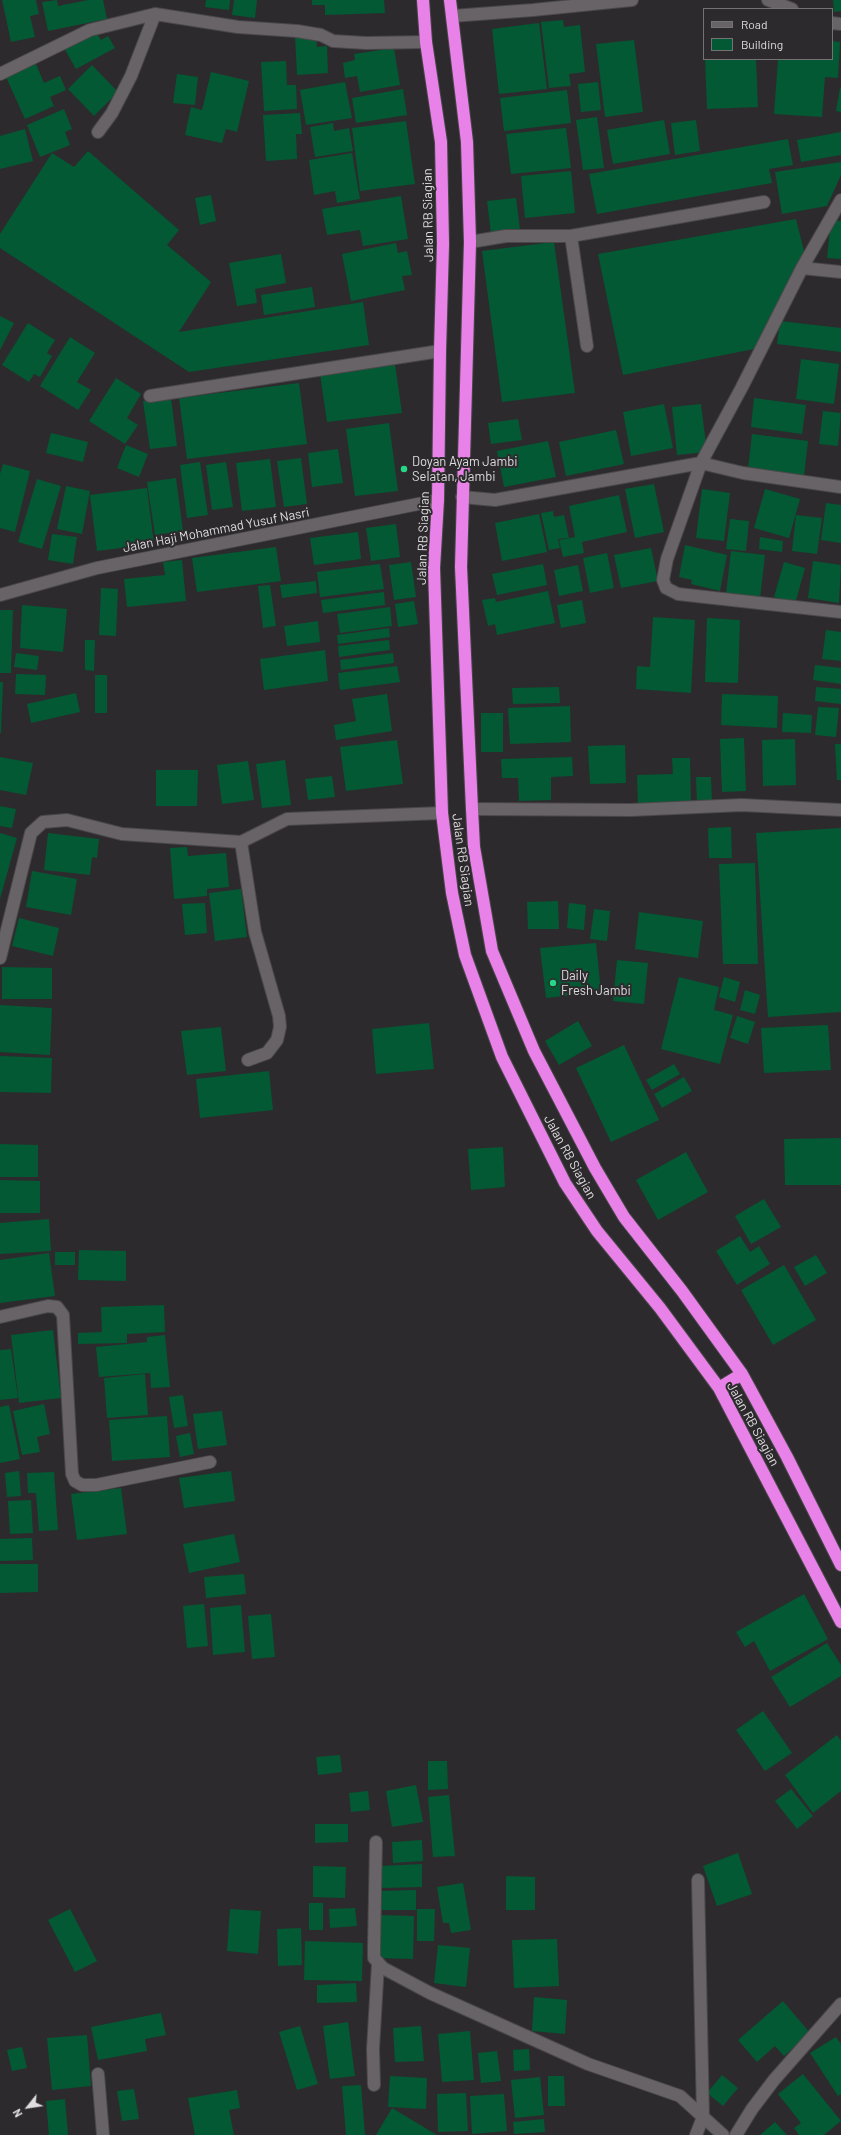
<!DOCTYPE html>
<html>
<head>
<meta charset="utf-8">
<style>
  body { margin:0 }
  #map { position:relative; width:841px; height:2135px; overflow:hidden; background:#2d2a2d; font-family:Barlow,sans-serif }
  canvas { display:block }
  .legend { position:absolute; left:703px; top:8px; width:130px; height:52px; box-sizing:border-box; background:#2d2a2d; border:1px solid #747274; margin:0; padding:5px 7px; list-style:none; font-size:12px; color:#dfdddf }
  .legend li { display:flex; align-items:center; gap:8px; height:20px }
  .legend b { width:20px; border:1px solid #747274 }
  .north { position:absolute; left:8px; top:2087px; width:40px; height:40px; -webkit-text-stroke:3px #2d2a2d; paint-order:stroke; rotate:240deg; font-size:11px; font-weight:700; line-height:16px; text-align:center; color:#dfdddf }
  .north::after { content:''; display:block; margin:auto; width:14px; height:18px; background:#dfdddf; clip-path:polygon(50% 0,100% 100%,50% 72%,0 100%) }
</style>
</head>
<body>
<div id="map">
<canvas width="841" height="2135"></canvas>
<ul class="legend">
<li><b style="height:5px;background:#676367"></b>Road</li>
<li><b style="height:11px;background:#035933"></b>Building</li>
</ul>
<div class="north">N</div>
</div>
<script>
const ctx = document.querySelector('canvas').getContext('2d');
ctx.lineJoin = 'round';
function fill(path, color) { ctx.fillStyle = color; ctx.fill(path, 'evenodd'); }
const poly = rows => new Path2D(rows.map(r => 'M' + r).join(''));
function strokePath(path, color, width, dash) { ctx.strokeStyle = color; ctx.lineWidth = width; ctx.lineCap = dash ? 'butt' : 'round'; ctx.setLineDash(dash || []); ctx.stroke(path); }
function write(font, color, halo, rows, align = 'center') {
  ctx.font = font + ' Barlow,sans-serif'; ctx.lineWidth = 4; ctx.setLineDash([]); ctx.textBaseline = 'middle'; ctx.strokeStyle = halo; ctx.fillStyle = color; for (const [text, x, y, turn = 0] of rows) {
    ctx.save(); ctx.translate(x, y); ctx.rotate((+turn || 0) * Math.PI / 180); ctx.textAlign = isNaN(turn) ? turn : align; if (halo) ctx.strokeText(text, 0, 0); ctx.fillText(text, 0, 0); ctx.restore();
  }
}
fill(poly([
  [2,0,36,0,39,14,30,16,35,37,11,42],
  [57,0,58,6,88,0,103,0,107,19,48,31,42,2],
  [206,0,230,0,229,10,205,7],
  [234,0,257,0,255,18,232,15],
  [312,0,384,0,385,13,325,15,325,5,312,5],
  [833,0,841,0,841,11,834,12],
  [563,20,564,27,580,25,585,72,569,74,571,86,549,88,541,22],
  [539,23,547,89,499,94,492,29],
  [96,31,101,40,108,36,115,48,76,69,64,48],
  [316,35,317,47,327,46,328,73,297,75,295,36],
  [634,40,643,112,605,117,596,44],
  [832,41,840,42,838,78,825,77,822,117,774,114,778,59,832,59],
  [394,48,400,85,360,92,357,76,345,78,343,63,355,60,354,54],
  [705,59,756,59,758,107,707,109],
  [286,61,287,85,296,85,297,109,264,111,261,62],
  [36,64,44,83,60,76,66,90,50,97,54,106,25,119,6,77],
  [92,65,118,92,94,116,68,89],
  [211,72,249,81,237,132,226,129,222,143,185,135,191,107,202,110],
  [177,74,198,77,195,105,173,103],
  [345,82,352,118,306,125,300,90],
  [598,82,601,110,581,112,578,84],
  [840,88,841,88,841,112,836,111],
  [403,89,407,115,356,123,352,98],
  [567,90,571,123,504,131,500,98],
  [64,109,72,129,65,132,70,145,40,157,27,125],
  [300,113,302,134,296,134,297,159,266,161,263,115],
  [597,117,604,168,583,170,576,120],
  [664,120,670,154,613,164,607,130],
  [696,120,700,151,675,155,671,123],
  [406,121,415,184,360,191,352,128],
  [333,123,334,131,349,128,353,151,315,157,310,127],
  [566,128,571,168,511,174,506,134],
  [25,129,33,161,0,169,0,136],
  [841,132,841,155,801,162,797,140],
  [788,139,793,165,769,169,772,183,597,214,589,174],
  [88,151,179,230,167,245,211,282,179,332,363,302,369,345,189,372,0,248,0,234,52,153,74,167],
  [352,153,360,199,337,203,335,191,314,195,309,160],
  [841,162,841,175,827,206,782,214,775,172],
  [571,171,575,213,525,218,521,176],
  [211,195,216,221,200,225,195,198],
  [401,196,408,239,363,246,360,230,327,235,322,209],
  [516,198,520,230,491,233,487,201],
  [796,219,805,255,759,348,623,375,598,254],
  [831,220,841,221,841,259,827,258],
  [554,242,575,393,502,402,482,251],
  [396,243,398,253,407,251,412,275,402,276,405,290,351,301,342,254],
  [281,254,286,283,255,289,257,303,237,306,229,263],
  [312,287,315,307,264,315,261,295],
  [0,316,14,323,0,350],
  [780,321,841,328,841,352,777,344],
  [28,323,55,340,47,353,52,356,40,377,34,374,29,382,2,365],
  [70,337,95,353,77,382,91,390,78,410,40,386],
  [801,359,839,364,834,404,796,399],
  [395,364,402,413,327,422,320,374],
  [116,378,141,394,127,418,138,425,125,444,89,421],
  [299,383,307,444,187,459,179,398],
  [171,398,177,446,150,449,143,401],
  [754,398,806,405,802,434,751,427],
  [664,404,673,448,631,456,623,412],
  [701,404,707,452,677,455,672,407],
  [823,411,841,413,838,446,819,444],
  [518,419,522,440,491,444,488,423],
  [389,423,398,491,355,496,346,429],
  [616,430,624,464,566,476,559,442],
  [51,433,88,442,83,462,46,453],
  [752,434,808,441,804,476,748,469],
  [548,441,556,477,504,487,497,451],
  [126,445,148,454,139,477,117,468],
  [338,449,343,483,312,487,308,453],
  [301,458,307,504,284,507,277,461],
  [270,459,276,507,242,511,236,463],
  [200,462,208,515,187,518,180,465],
  [226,462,233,507,212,510,206,465],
  [3,464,30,471,15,532,0,528,0,474],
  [176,478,183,531,155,535,147,482],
  [37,479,61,486,42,549,18,542],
  [654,484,664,532,635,538,625,489],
  [66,486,90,491,82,534,57,529],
  [147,488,154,544,97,551,90,495],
  [702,489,730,493,724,541,696,538],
  [765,489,800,499,789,538,754,528],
  [619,495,627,532,582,542,584,553,563,557,559,540,575,537,569,506],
  [826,503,841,505,841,543,821,540],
  [553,511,554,517,564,515,569,538,558,539,560,548,549,550,541,513],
  [539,514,547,552,502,561,495,523],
  [796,515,822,518,817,554,792,551],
  [730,519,749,521,746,551,726,549],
  [396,524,400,557,371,561,366,528],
  [358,532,361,559,314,565,310,538],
  [52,534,77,537,73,564,48,560],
  [760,537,783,541,782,552,759,549],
  [685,545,727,555,720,591,691,584,692,580,679,577],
  [276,547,281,581,197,592,192,558],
  [651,548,658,581,621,588,614,555],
  [731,551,765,555,760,599,726,594],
  [607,553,614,588,590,593,583,558],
  [182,560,186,601,127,607,124,579,165,575,163,562],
  [813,561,841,565,839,603,808,598],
  [411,562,416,597,394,600,389,565],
  [784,562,805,568,795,604,774,597],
  [380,564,384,589,320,597,317,572],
  [543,564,547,585,497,595,492,574],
  [578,565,583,591,559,596,554,570],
  [316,581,317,593,282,598,280,585],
  [270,585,276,626,263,628,258,586],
  [101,588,118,589,116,636,99,635],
  [548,591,555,623,497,635,495,624,488,626,482,600,495,598,496,602],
  [384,592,385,605,323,613,321,600],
  [582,600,586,623,561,628,557,605],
  [414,601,418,624,398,627,395,604],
  [22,605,67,609,63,652,20,648],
  [390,607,392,626,340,633,337,614],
  [0,610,13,610,11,673,0,673],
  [653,617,695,620,691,693,636,689,637,666,650,667],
  [707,618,740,620,738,683,705,682],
  [318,621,320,642,287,646,284,626],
  [389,628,390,637,338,644,337,635],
  [826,630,841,632,841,661,822,659],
  [85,640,95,640,94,671,85,670],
  [389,640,390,650,339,657,338,646],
  [325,650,328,681,264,690,260,659],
  [16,653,39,656,37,670,14,667],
  [393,653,394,663,341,670,340,660],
  [815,665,841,668,841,684,813,680],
  [397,666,400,682,340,690,338,673],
  [16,674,46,675,45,695,15,694],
  [95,675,107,675,107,713,95,713],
  [0,682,3,682,1,733,0,733],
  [559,687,560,703,513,704,512,688],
  [816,687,841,689,841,704,815,701],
  [76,693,80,712,31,723,27,704],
  [387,694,392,731,336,740,334,725,356,721,352,699],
  [722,694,778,696,777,728,721,725],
  [570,706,571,742,510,744,508,708],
  [818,707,839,708,836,737,815,735],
  [481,713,503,713,503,752,481,752],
  [783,713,812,715,811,733,782,732],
  [744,738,746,791,722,792,720,739],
  [795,739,796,785,763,786,762,740],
  [397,740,403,784,346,791,340,747],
  [835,744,841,744,841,780,837,780],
  [625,745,626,783,590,784,588,746],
  [0,757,33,763,26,795,0,790],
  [572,757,573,776,551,777,551,800,519,801,518,778,502,778,501,759],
  [672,758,690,758,691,804,638,805,637,775,673,774],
  [285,760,291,805,262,808,256,764],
  [248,761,254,800,222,804,217,765],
  [156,770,198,770,197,806,156,806],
  [332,776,335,797,308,800,305,779],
  [696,777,711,777,712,803,697,804],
  [0,806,16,809,12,828,0,826],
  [731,827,732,858,709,858,708,828],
  [841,828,841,1012,768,1017,756,833],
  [0,833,17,838,0,899],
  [48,833,99,839,97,858,92,857,90,875,44,870],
  [187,847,188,856,226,853,229,887,207,889,207,896,174,899,170,848],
  [755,863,758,964,723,964,719,864],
  [32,871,77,879,71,915,26,907],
  [241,889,247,937,215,941,209,893],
  [558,901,559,929,528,929,527,902],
  [205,903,207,933,185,935,182,904],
  [569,903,586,905,584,930,567,928],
  [594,909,610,911,607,941,590,939],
  [639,912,703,921,698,958,635,949],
  [19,918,59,928,53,956,12,946],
  [596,943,601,992,546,998,540,948],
  [617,960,648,963,644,1004,613,1001],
  [2,967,52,968,52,999,2,999],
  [679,977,719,987,714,1010,733,1015,720,1064,661,1049],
  [724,977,740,982,735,1002,719,997],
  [745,990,760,995,755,1014,740,1010],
  [0,1005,52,1008,50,1055,0,1052],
  [737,1016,755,1022,748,1044,730,1038],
  [578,1021,592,1046,559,1065,545,1041],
  [429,1023,434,1069,376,1074,372,1029],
  [828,1025,831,1070,764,1073,761,1028],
  [221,1027,226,1071,187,1075,181,1031],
  [624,1045,659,1120,611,1142,576,1068],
  [0,1056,52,1058,51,1093,0,1092],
  [674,1064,680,1074,652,1090,646,1080],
  [269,1071,273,1110,200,1118,196,1079],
  [684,1077,692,1091,662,1108,654,1094],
  [841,1138,841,1185,785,1185,784,1139],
  [0,1144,38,1145,38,1177,0,1177],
  [503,1147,505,1187,471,1190,468,1149],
  [686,1152,708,1192,658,1220,636,1180],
  [0,1180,40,1181,40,1213,0,1213],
  [764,1199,781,1227,751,1244,735,1216],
  [49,1219,51,1251,0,1254,0,1223],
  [740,1236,750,1252,759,1246,770,1264,737,1285,716,1251],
  [79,1250,126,1251,126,1281,78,1280],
  [55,1252,75,1252,75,1265,55,1265],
  [49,1253,55,1296,0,1303,0,1260],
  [816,1255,827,1273,805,1286,794,1267],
  [784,1265,816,1320,773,1345,741,1290],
  [164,1305,165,1332,127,1334,127,1343,78,1344,78,1333,102,1332,101,1307],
  [53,1330,61,1398,19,1403,11,1335],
  [165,1335,170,1387,151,1388,150,1373,99,1377,96,1347,147,1342,147,1337],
  [11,1349,18,1398,0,1400,0,1350],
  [145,1374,148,1415,107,1418,104,1378],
  [183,1395,188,1426,174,1428,169,1397],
  [44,1404,50,1434,37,1437,40,1452,22,1455,13,1411],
  [9,1405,20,1459,0,1463,0,1407],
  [222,1411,227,1445,198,1449,193,1414],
  [167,1416,170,1457,112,1461,109,1420],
  [190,1433,194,1454,180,1457,176,1436],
  [19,1471,21,1496,7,1497,5,1473],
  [231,1471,235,1501,184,1508,179,1478],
  [54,1472,58,1530,39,1531,36,1493,28,1493,27,1473],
  [121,1488,127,1534,77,1540,71,1494],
  [31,1500,33,1533,10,1534,8,1501],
  [234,1534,240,1562,189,1573,183,1544],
  [32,1538,33,1560,0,1561,0,1539],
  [0,1564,38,1564,38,1592,0,1593],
  [244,1574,246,1594,206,1598,204,1577],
  [804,1594,828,1639,770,1671,754,1641,745,1647,736,1632],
  [204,1604,208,1646,187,1648,183,1606],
  [241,1605,245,1652,213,1655,210,1608],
  [271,1614,275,1657,252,1659,248,1616],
  [827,1643,841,1665,841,1676,790,1707,771,1677],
  [763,1711,792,1753,765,1771,736,1730],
  [837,1735,841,1741,841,1791,813,1813,785,1775],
  [340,1755,342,1772,318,1775,316,1757],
  [428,1761,447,1761,448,1789,428,1790],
  [416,1785,423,1822,392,1827,386,1791],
  [791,1789,813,1816,797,1829,775,1801],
  [368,1791,370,1810,351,1812,349,1793],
  [449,1795,455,1856,433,1857,428,1797],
  [315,1824,348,1824,348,1842,315,1843],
  [422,1840,423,1861,393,1863,392,1842],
  [738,1853,752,1894,717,1906,703,1866],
  [422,1864,422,1887,380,1888,379,1866],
  [313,1866,346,1867,345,1898,313,1897],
  [506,1876,535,1877,535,1910,506,1910],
  [463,1883,471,1930,451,1933,449,1923,443,1923,437,1887],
  [416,1890,416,1910,378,1910,378,1891],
  [309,1903,323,1903,323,1930,309,1930],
  [355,1908,357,1926,330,1928,329,1909],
  [70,1909,97,1961,75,1972,48,1920],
  [230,1909,261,1911,258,1954,227,1951],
  [417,1909,435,1909,434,1941,417,1941],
  [379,1915,414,1916,413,1959,378,1958],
  [301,1928,302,1965,278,1966,277,1929],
  [557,1939,559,1986,514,1988,512,1940],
  [305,1941,363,1943,362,1981,304,1980],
  [438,1945,470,1948,466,1987,434,1983],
  [356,1983,357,2002,317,2003,317,1985],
  [534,1997,567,2000,565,2034,532,2031],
  [783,2001,810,2033,784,2056,775,2046,757,2062,738,2040],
  [161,2013,166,2035,145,2039,147,2051,98,2060,91,2027],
  [348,2022,355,2076,330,2079,323,2026],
  [300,2026,318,2084,297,2090,279,2032],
  [421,2026,424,2061,395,2062,393,2028],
  [470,2031,474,2080,442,2082,438,2034],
  [87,2035,91,2086,52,2090,47,2038],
  [836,2037,841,2044,841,2094,838,2096,810,2053],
  [22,2047,27,2068,12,2071,7,2050],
  [529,2049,530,2070,514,2071,513,2050],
  [497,2051,501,2081,481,2083,478,2053],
  [803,2074,841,2121,824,2135,799,2135,794,2128,801,2123,778,2094],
  [722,2075,738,2088,723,2106,707,2093],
  [390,2076,427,2078,426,2109,388,2107],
  [548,2076,564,2076,565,2106,548,2106],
  [540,2077,544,2115,515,2118,511,2080],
  [361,2085,365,2135,346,2135,342,2086],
  [134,2089,139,2119,122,2121,117,2091],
  [237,2090,240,2108,229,2110,234,2135,195,2135,188,2098],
  [466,2093,468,2131,438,2132,437,2094],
  [504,2094,507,2131,472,2134,470,2096],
  [65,2099,68,2135,49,2135,46,2101],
  [392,2108,437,2135,376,2135],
  [544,2119,545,2132,514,2134,513,2122],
  [775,2122,787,2135,760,2135]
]), '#035933');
const minor = poly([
  [768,0,792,9],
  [452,16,533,10,632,0],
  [832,23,841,24],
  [0,74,90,30,155,14,238,27,297,31,321,35,333,41,366,43,426,42],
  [98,132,112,113,131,76,155,14],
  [841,200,802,268,742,387,701,463,667,559,663,580,666,588,678,594,841,612],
  [571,236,587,346],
  [470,242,506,236,571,236,764,202],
  [802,268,841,272],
  [150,396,440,351],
  [462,497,495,500,701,463,743,473,841,487],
  [0,595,97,568,438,500],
  [472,809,631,810,742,805,841,810],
  [241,842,255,932,279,1016,280,1027,277,1040,267,1053,248,1060],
  [0,958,31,833,43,822,67,820,122,834,241,842,287,819,442,813],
  [0,1317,48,1306,57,1307,63,1315,72,1474,75,1481,82,1485,96,1485,210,1462],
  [376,1842,374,1948,374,1958,383,1968,430,1993,588,2064,680,2096,723,2135],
  [98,2074,103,2135],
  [374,2085,373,2049,378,1964],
  [696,2135,703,2117,698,1880],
  [736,2135,752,2109,774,2080,841,2004]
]);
const highway = poly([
  [423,0,426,42,441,142,443,244,440,351,438,500,434,568,442,813,452,893,465,955,502,1057,565,1183,597,1231,660,1308,719,1388,841,1622],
  [450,0,467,142,470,242,461,567,472,809,474,847,492,951,534,1051,595,1168,624,1217,682,1291,742,1374,787,1457,841,1565],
  [719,1388,742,1374]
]);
strokePath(minor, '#4a474a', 14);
strokePath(highway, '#4a474a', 14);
strokePath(minor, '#676367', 12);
strokePath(highway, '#e982e8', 12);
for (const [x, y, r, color] of [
  [404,469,4,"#25d886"],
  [553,983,4,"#25d886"]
]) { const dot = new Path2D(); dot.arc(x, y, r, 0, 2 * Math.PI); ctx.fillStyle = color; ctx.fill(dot); strokePath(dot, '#2d2a2d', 1.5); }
write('13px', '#dfdddf', '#2d2a2d', [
  ["Jalan RB Siagian",428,215,-91],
  ["Jalan Haji Mohammad Yusuf Nasri",216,530,-11],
  ["Jalan RB Siagian",423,538,-88],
  ["Jalan RB Siagian",463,860,82],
  ["Jalan RB Siagian",570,1157,61],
  ["Jalan RB Siagian",753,1424,61]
]);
write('13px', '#dfdddf', '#2d2a2d', [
  ["Doyan Ayam Jambi",412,462],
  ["Selatan, Jambi",412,477],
  ["Daily",561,976],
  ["Fresh Jambi",561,991]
], 'left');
</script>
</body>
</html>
